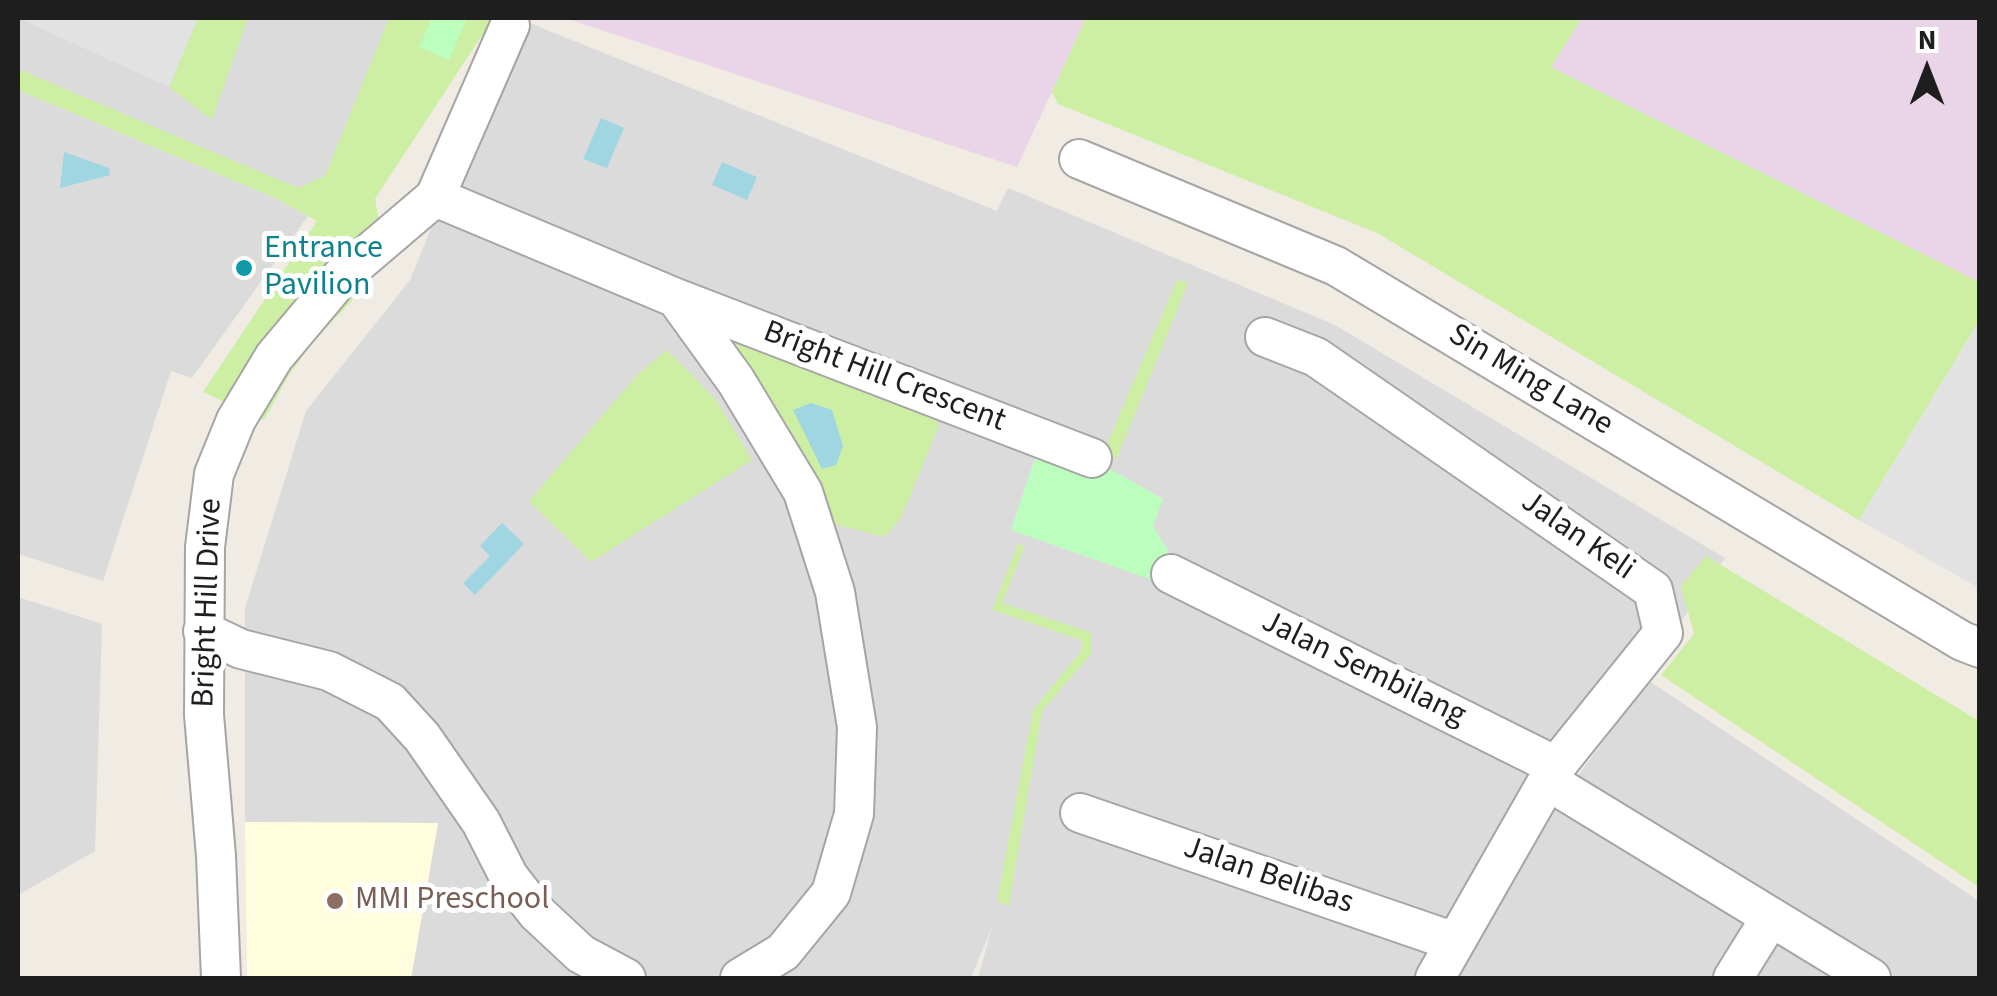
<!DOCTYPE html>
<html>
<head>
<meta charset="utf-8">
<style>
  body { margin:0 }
  #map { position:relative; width:1997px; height:996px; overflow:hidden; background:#f0ebe3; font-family:"Source Sans 3",sans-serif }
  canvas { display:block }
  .frame { position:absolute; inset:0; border:20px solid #1e1e1e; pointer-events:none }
  .north { position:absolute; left:1877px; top:20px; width:100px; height:100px; -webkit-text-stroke:8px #fff; paint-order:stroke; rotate:0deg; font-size:28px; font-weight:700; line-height:40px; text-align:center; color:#1e1e1e }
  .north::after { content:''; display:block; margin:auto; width:35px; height:45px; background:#1e1e1e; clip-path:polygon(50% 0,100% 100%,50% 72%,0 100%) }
</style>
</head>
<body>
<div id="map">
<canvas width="1997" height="996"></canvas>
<div class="frame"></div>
<div class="north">N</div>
</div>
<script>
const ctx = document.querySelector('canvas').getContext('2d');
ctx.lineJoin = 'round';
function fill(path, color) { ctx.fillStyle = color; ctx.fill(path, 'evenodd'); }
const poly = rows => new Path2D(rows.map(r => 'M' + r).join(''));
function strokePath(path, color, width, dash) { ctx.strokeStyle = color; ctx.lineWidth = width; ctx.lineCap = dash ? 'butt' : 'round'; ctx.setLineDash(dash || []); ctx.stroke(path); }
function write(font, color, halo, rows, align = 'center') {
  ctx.font = font + ' "Source Sans 3",sans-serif'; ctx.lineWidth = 10; ctx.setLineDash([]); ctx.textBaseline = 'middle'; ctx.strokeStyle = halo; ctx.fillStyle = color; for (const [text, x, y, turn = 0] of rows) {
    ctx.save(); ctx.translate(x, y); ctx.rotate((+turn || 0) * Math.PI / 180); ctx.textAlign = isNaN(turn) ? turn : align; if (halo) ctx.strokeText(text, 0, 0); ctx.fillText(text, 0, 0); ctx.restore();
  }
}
fill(poly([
  [18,18,394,18,311,210,18,87],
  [517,18,997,211,1008,188,1335,325,1725,558,1519,857,1648,680,1979,901,1979,978,978,978,992,927,971,978,411,978,438,823,245,822,245,608,306,411,410,280],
  [18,90,273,197,308,216,192,378,171,371,103,581,18,554],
  [18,597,102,624,95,851,18,895]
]), '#dcdbdb');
fill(poly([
  [565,18,1086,18,1017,167],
  [1582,18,1979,18,1979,282,1550,67]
]), '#ead4e7');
fill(poly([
  [245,822,438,823,411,978,247,978]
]), '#fffddd');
fill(poly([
  [198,18,248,18,212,120,169,87],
  [389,18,505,18,482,35,375,199,384,247,351,302,315,339,289,375,264,420,203,392,317,221,273,197,18,90,18,69,298,188,325,176],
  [1086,18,1582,18,1551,67,1979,282,1979,321,1859,520,1377,233,1058,104,1052,92],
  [1177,280,1188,283,1117,458,1104,451],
  [750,338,929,413,939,425,901,518,885,537,822,521,733,351,739,343],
  [667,350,716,400,752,460,591,562,529,501,638,374],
  [1019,542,1024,548,1002,603,1092,633,1092,653,1042,711,1009,906,997,901,1033,710,1081,651,1081,640,992,610],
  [1706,556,1979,721,1979,887,1661,675,1694,634,1681,586]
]), '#cdefa4');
fill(poly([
  [432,18,467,18,449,60,419,47],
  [1041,440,1092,459,1163,499,1153,526,1169,552,1155,581,1011,530]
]), '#bcfebe');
fill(poly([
  [18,18,198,18,169,87],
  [1979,321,1979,588,1859,520]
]), '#e2e2e2');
fill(poly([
  [601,118,624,128,607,168,583,159],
  [64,152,109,168,110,175,60,188],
  [722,162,757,177,747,200,712,185],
  [811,403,832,410,843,446,836,465,822,469,793,410],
  [502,523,524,544,475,595,463,583,490,556,480,546]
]), '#9fd6e2');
const minor = poly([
  [1079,159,1336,266,1962,641,1980,648],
  [435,197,676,298,1092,458],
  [676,298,736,381,803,492,835,592,857,727,854,814,831,893,783,952,740,978],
  [1265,337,1316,357,1653,590,1663,633,1556,766,1435,978],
  [1171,574,1556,766],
  [203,631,241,649,329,671,390,702,422,737,481,822,509,877,537,913,581,954,626,978],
  [1548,781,1871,978],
  [1080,813,1455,942],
  [221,978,216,856,204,715,205,547,214,474,236,420,274,357,341,277,435,197,510,25],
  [1733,978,1771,917]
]);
strokePath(minor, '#a5a5a5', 42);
strokePath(minor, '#fff', 38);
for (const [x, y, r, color] of [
  [244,268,10,"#0f9aa8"],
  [335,901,10,"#8d6e63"]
]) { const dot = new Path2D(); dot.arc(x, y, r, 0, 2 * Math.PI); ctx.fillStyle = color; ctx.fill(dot); strokePath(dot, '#fff', 4); }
write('32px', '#0d838f', '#fff', [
  ["Entrance",264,250],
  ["Pavilion",264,287]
], 'left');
write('32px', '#1e1e1e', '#fff', [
  ["Bright Hill Crescent",884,378,21],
  ["Sin Ming Lane",1530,381,31],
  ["Jalan Keli",1577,537,35],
  ["Bright Hill Drive",209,603,-88],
  ["Jalan Sembilang",1363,670,26],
  ["Jalan Belibas",1268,877,19]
]);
write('32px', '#785e54', '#fff', [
  ["MMI Preschool",355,901]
], 'left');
</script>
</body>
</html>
